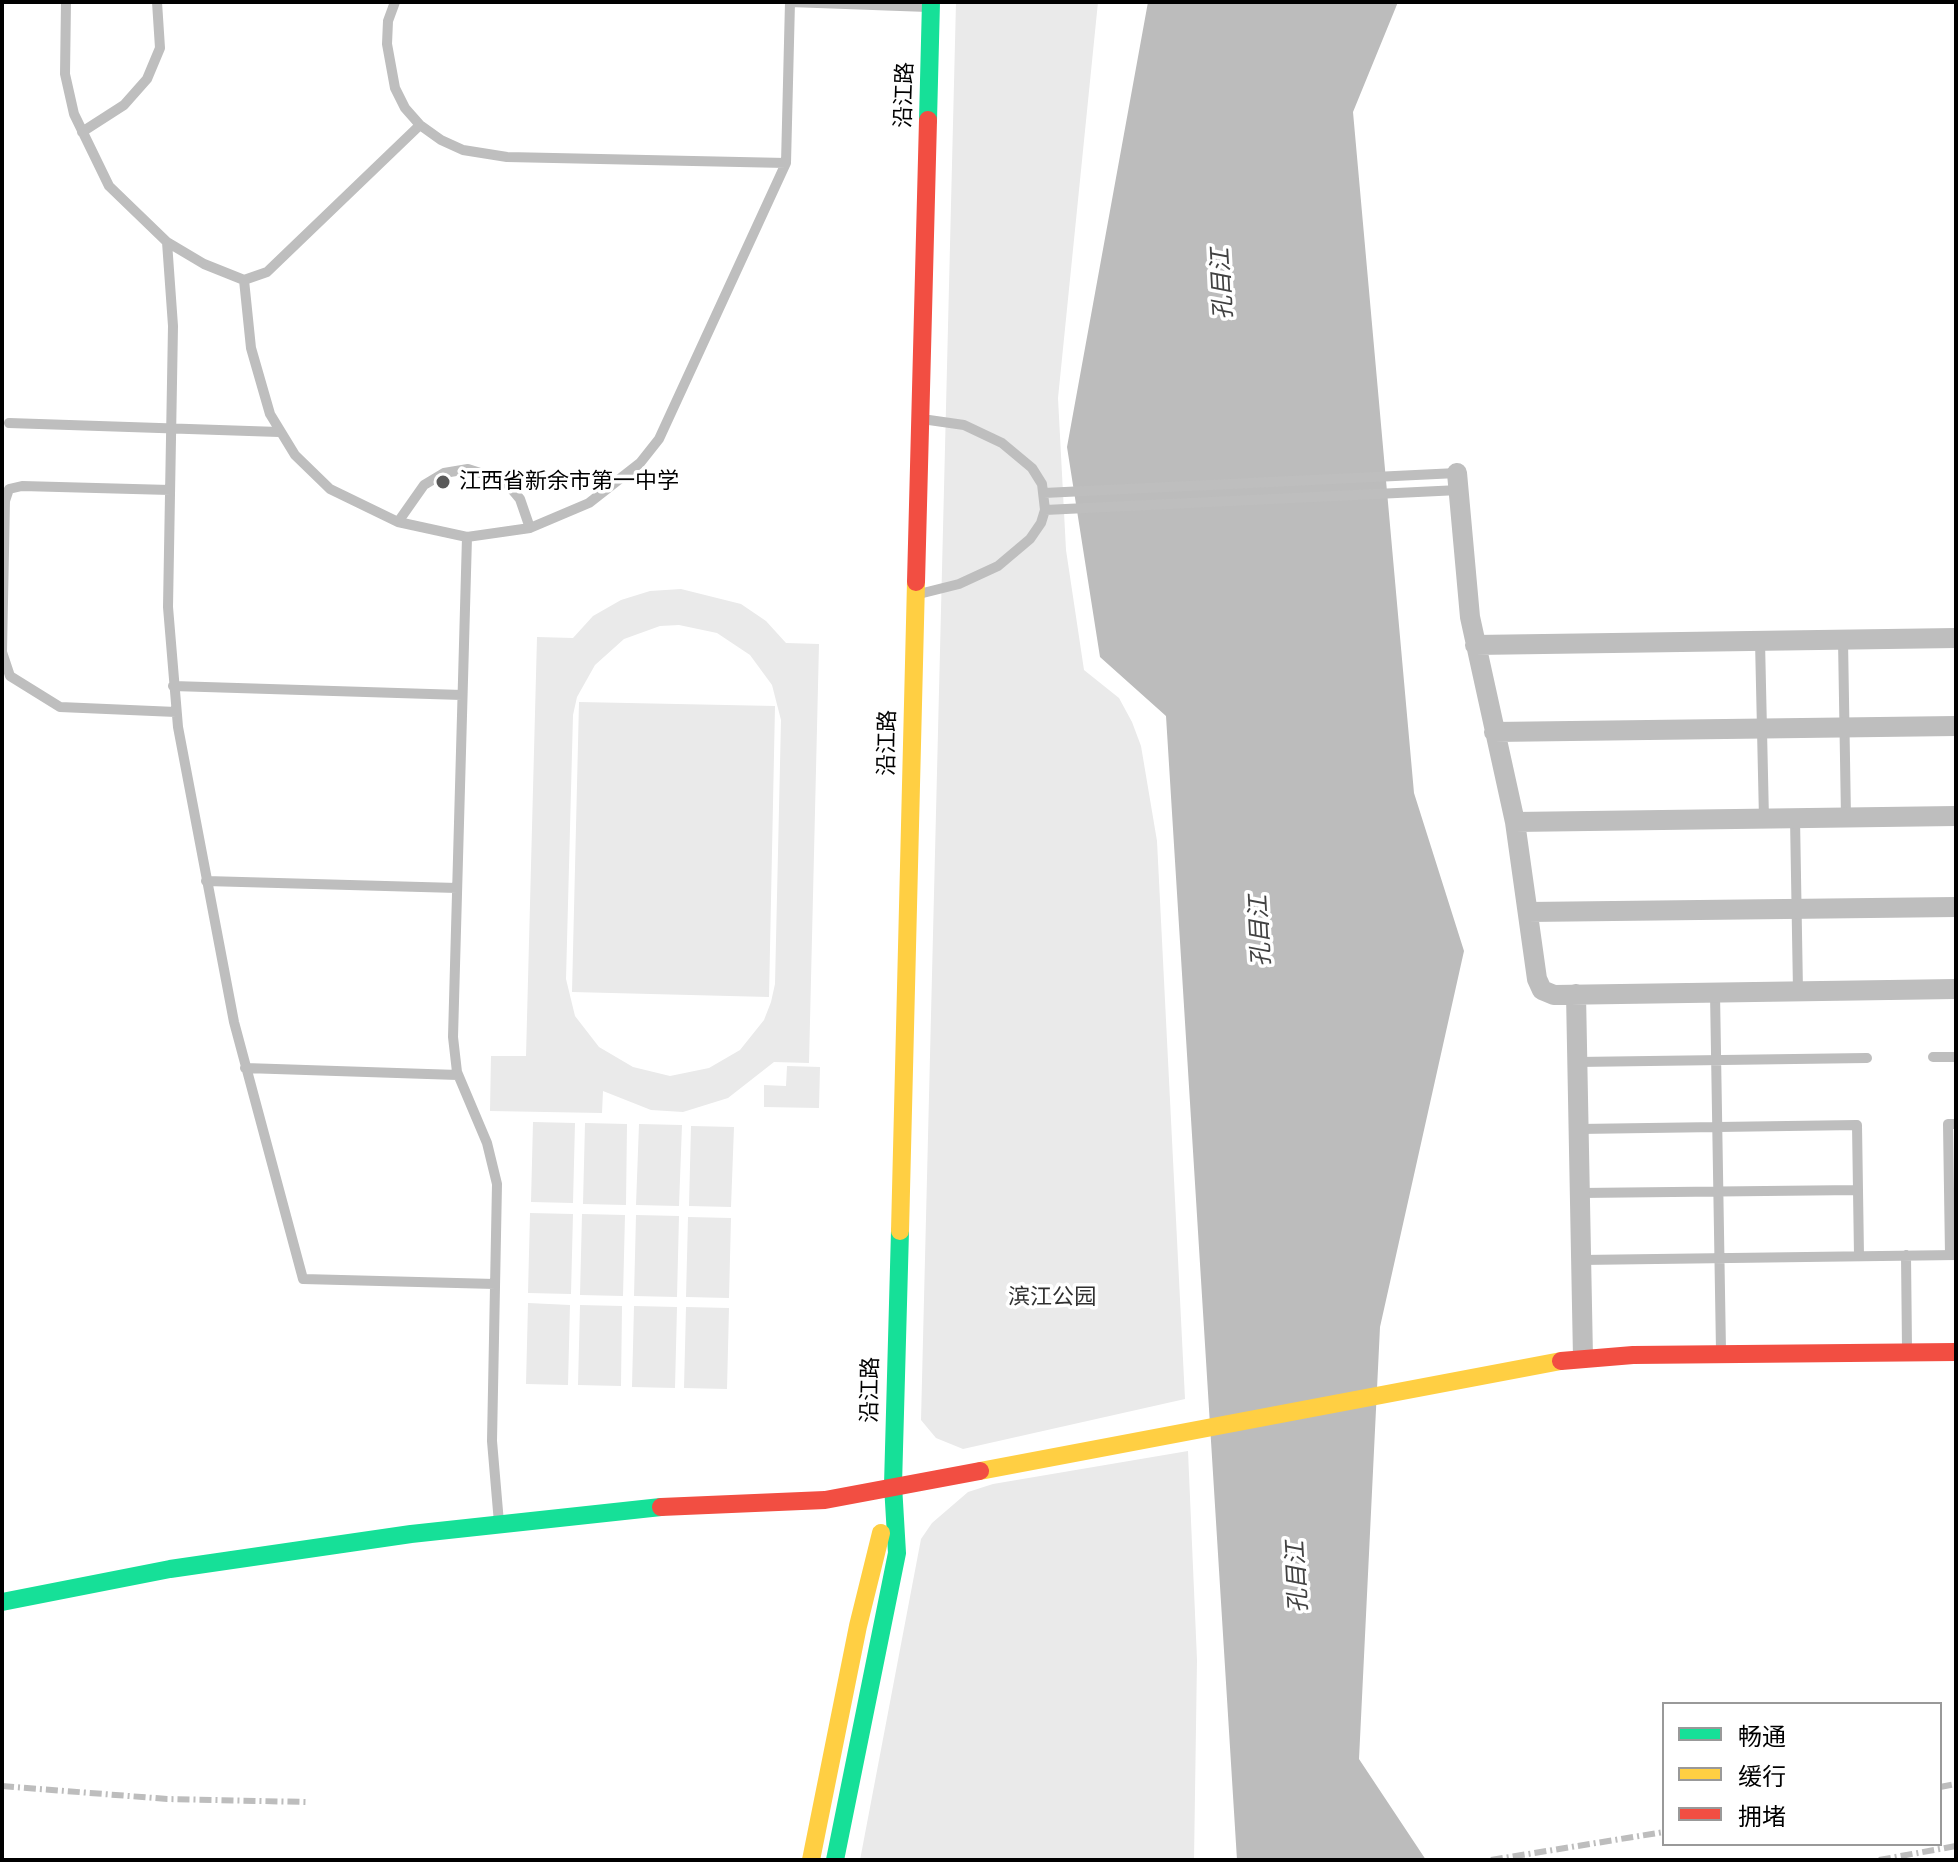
<!DOCTYPE html>
<html>
<head>
<meta charset="utf-8">
<style>
  body { margin:0 }
  #map { position:relative; width:1958px; height:1862px; overflow:hidden; background:#fff; font-family:Helvetica,"Noto Sans SC",sans-serif }
  canvas { display:block }
  .frame { position:absolute; inset:0; border:4px solid #000; pointer-events:none }
  .legend { position:absolute; left:1662px; top:1702px; width:280px; height:144px; box-sizing:border-box; background:#fff; border:2px solid #999; margin:0; padding:10px 14px; list-style:none; font-size:24px; color:#000 }
  .legend li { display:flex; align-items:center; gap:16px; height:40px }
  .legend b { width:40px; border:2px solid #999 }
</style>
</head>
<body>
<div id="map">
<canvas width="1958" height="1862"></canvas>
<div class="frame"></div>
<ul class="legend">
<li><b style="height:10px;background:#16e098"></b>畅通</li>
<li><b style="height:10px;background:#ffcf43"></b>缓行</li>
<li><b style="height:10px;background:#f24e42"></b>拥堵</li>
</ul>
</div>
<script>
const ctx = document.querySelector('canvas').getContext('2d');
ctx.lineJoin = 'round';
function fill(path, color) { ctx.fillStyle = color; ctx.fill(path, 'evenodd'); }
const poly = rows => new Path2D(rows.map(r => 'M' + r).join(''));
function strokePath(path, color, width, dash) { ctx.strokeStyle = color; ctx.lineWidth = width; ctx.lineCap = dash ? 'butt' : 'round'; ctx.setLineDash(dash || []); ctx.stroke(path); }
function write(font, color, halo, rows, align = 'center') {
  ctx.font = font + ' Helvetica,"Noto Sans SC",sans-serif'; ctx.lineWidth = 7; ctx.setLineDash([]); ctx.textBaseline = 'middle'; ctx.strokeStyle = halo; ctx.fillStyle = color; for (const [text, x, y, turn = 0] of rows) {
    ctx.save(); ctx.translate(x, y); ctx.rotate((+turn || 0) * Math.PI / 180); ctx.textAlign = isNaN(turn) ? turn : align; if (halo) ctx.strokeText(text, 0, 0); ctx.fillText(text, 0, 0); ctx.restore();
  }
}
fill(poly([
  [956,2,1098,2,1058,398,1066,550,1084,670,1119,698,1132,722,1141,746,1157,841,1185,1399,963,1449,936,1438,921,1420],
  [681,589,741,604,766,621,786,643,819,644,809,1063,774,1062,728,1098,683,1112,651,1110,603,1091,602,1113,490,1111,491,1056,526,1056,537,637,573,638,593,616,621,600,650,591],
  [679,625,717,633,750,655,772,685,781,720,775,984,771,1002,764,1020,740,1050,709,1068,670,1076,633,1067,599,1047,575,1016,566,979,573,715,577,697,595,665,624,639,660,626],
  [579,702,775,706,769,997,572,992],
  [787,1066,820,1067,819,1108,764,1107,764,1085,786,1086],
  [533,1122,575,1123,573,1203,531,1202],
  [585,1123,627,1124,626,1205,583,1204],
  [639,1124,682,1125,679,1206,636,1205],
  [691,1126,734,1127,731,1207,689,1206],
  [530,1213,573,1214,571,1294,528,1293],
  [582,1214,625,1215,623,1296,580,1295],
  [636,1215,679,1216,677,1297,634,1296],
  [688,1217,731,1218,729,1298,686,1297],
  [528,1303,570,1305,568,1385,526,1384],
  [580,1305,622,1306,621,1386,578,1385],
  [634,1306,677,1307,675,1388,632,1387],
  [686,1307,729,1308,727,1389,684,1388],
  [1188,1451,1197,1660,1194,1860,860,1860,921,1539,932,1523,968,1492,993,1484]
]), '#eaeaea');
fill(poly([
  [1148,2,1398,2,1353,112,1414,793,1464,951,1380,1327,1359,1759,1426,1860,1237,1860,1166,716,1100,657,1067,447]
]), '#bcbcbc');
strokePath(poly([
  [66,2,65,74,74,114,109,186,167,242,204,264,244,280,267,272,420,125],
  [395,2,388,21,387,44,395,88,405,108,420,125,441,140,463,150,507,157,786,163],
  [790,2,928,7],
  [82,132,124,105,147,79,160,48,157,2],
  [167,242,173,326,168,607,178,727,234,1022,303,1279,495,1284],
  [244,280,251,348,270,414,295,455,330,489,398,522,467,537,530,528,589,503,640,463,659,439,786,163,790,2],
  [9,423,279,432],
  [170,490,22,486,9,489,5,501,2,652,10,676,60,707,176,712],
  [1044,493,1457,473],
  [1045,510,1459,490],
  [398,522,424,485,444,473,468,469,505,481,520,499,530,528],
  [467,537,453,1037,457,1072,487,1143,497,1184,492,1441,499,1523],
  [919,594,959,584,998,566,1030,539,1041,523,1045,510,1042,484,1032,468,1002,443,964,425,922,419],
  [1843,640,1846,818],
  [1760,641,1764,819],
  [173,686,462,695],
  [1795,818,1798,991],
  [206,881,457,888],
  [1715,993,1721,1351],
  [1933,1057,1956,1057],
  [1577,1062,1867,1058],
  [245,1068,458,1075],
  [1579,1129,1857,1125,1859,1256],
  [1580,1193,1858,1190],
  [1906,1255,1907,1349],
  [1950,1255,1948,1124,1956,1124],
  [1581,1260,1956,1255]
]), '#bebebe', 10);
strokePath(poly([
  [1457,473,1470,617,1515,822,1537,979,1542,990,1554,995,1956,989],
  [1475,645,1956,638],
  [1494,732,1956,726],
  [1515,822,1956,816],
  [1528,912,1956,907],
  [1576,994,1583,1358]
]), '#bebebe', 20);
strokePath(poly([
  [928,120,931,2],
  [2,1602,170,1569,411,1534,661,1507],
  [835,1860,897,1553,893,1485,900,1231]
]), '#16e098', 18);
strokePath(poly([
  [900,1231,916,582],
  [980,1471,1561,1361],
  [811,1860,858,1626,881,1533]
]), '#ffcf43', 18);
strokePath(poly([
  [916,582,928,120],
  [1561,1361,1633,1355,1956,1352],
  [661,1507,825,1500,980,1471]
]), '#f24e42', 18);
strokePath(poly([
  [2,1786,167,1799,306,1802],
  [1940,1787,1956,1784],
  [1491,1860,1664,1832],
  [1879,1860,1956,1846]
]), '#bdbdbd', 6, [12, 4, 2, 4]);
for (const [x, y, r, color] of [
  [443,482,8,"#595959"]
]) { const dot = new Path2D(); dot.arc(x, y, r, 0, 2 * Math.PI); ctx.fillStyle = color; ctx.fill(dot); strokePath(dot, '#fff', 3); }
write('22px', '#000', '#fff', [
  ["沿江路",905,95,-88],
  ["沿江路",888,743,-89],
  ["沿江路",871,1390,-89]
]);
write('22px', '#000', '#fff', [
  ["江西省新余市第一中学",459,482]
], 'left');
write('22px', '#303030', '#fff', [
  ["滨江公园",1052,1298]
]);
write('italic 24px', '#414141', '#fff', [
  ["孔目江",1223,284,-93],
  ["孔目江",1261,931,-93],
  ["孔目江",1298,1577,-93]
]);
</script>
</body>
</html>
